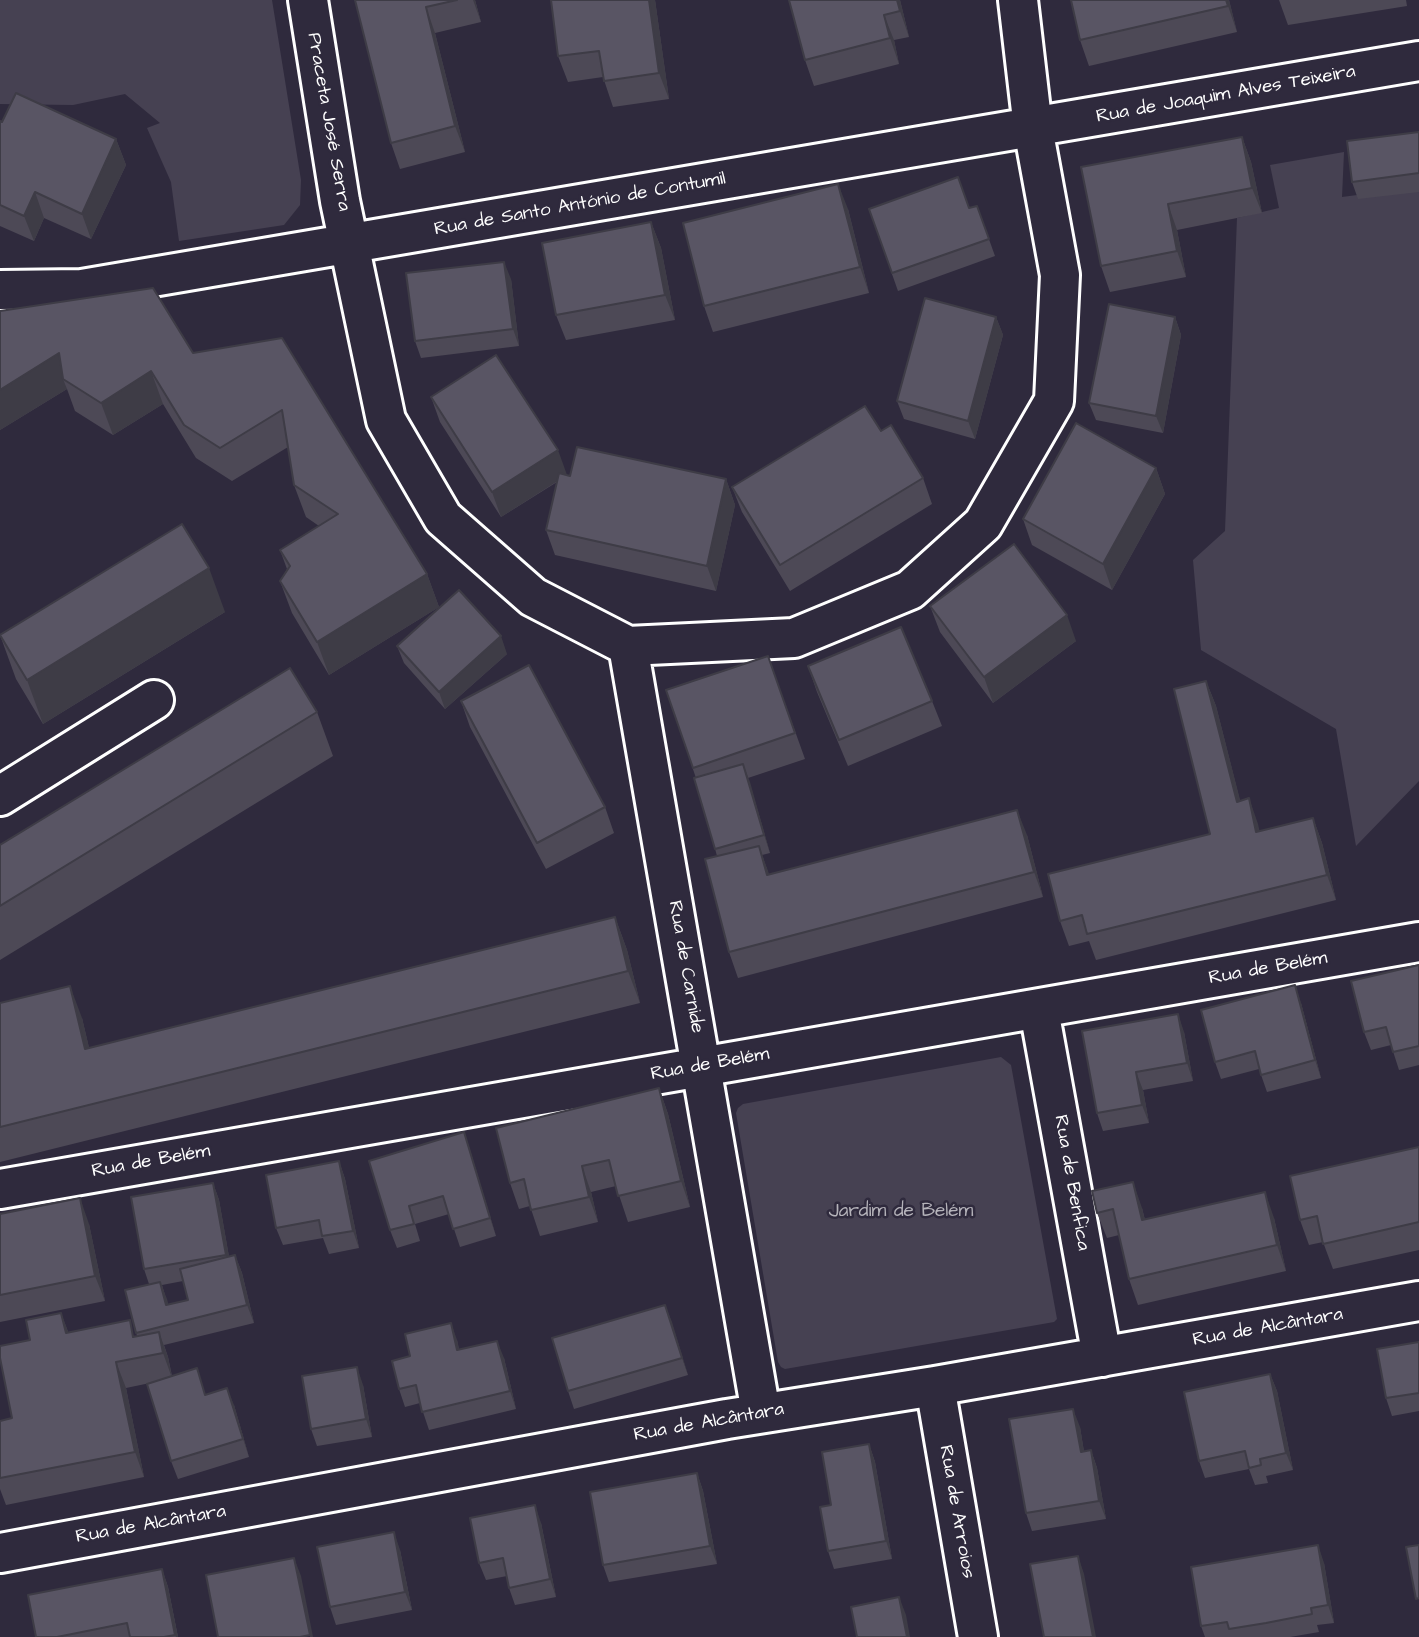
<!DOCTYPE html>
<html>
<head>
<meta charset="utf-8">
<style>
  body { margin:0 }
  canvas { display:block; background:#2f2a3d }
</style>
</head>
<body>
<canvas width="1419" height="1637"></canvas>
<script>
const ctx = document.querySelector('canvas').getContext('2d');
ctx.lineJoin = 'round';
function fill(path, color) { ctx.fillStyle = color; ctx.fill(path, 'evenodd'); }
const poly = rows => new Path2D(rows.map(r => 'M' + r).join(''));
function strokePath(path, color, width, dash) { ctx.strokeStyle = color; ctx.lineWidth = width; ctx.lineCap = dash ? 'butt' : 'round'; ctx.setLineDash(dash || []); ctx.stroke(path); }
function write(font, color, halo, rows, align = 'center') {
  ctx.font = font + ' "Architects Daughter",sans-serif'; ctx.lineWidth = 5; ctx.setLineDash([]); ctx.textBaseline = 'middle'; ctx.strokeStyle = halo; ctx.fillStyle = color; for (const [text, x, y, turn = 0] of rows) {
    ctx.save(); ctx.translate(x, y); ctx.rotate((+turn || 0) * Math.PI / 180); ctx.textAlign = isNaN(turn) ? turn : align; if (halo) ctx.strokeText(text, 0, 0); ctx.fillText(text, 0, 0); ctx.restore();
  }
}
fill(poly([
  [0,0,272,0,301,180,300,205,284,225,179,241,171,182,147,128,160,123,125,94,73,105,0,104],
  [1344,152,1342,197,1419,187,1419,781,1356,846,1336,729,1201,650,1193,560,1225,531,1237,218,1279,208,1270,165],
  [1001,1057,1011,1065,1057,1319,1054,1322,785,1369,781,1367,778,1362,736,1113,738,1108,743,1104]
]), '#464152');
const minor = poly([
  [308,0,340,201,386,420,443,518,533,597,628,646,794,638,910,590,983,524,1054,401,1060,275,1033,128,1018,0],
  [0,290,82,289,1419,61],
  [628,646,761,1413],
  [0,796,154,700],
  [1039,1010,1102,1357],
  [0,1189,1419,942],
  [935,1386,978,1637],
  [0,1553,727,1419,935,1386,1419,1301]
]);
strokePath(minor, '#fff', 44);
strokePath(minor, '#2f2a3d', 38);
fill(poly([
  [355,0,475,0,481,22,435,33,465,152,400,169,391,143],
  [551,0,655,0,669,99,613,107,603,77,568,82,558,56],
  [789,0,900,0,909,37,894,40,899,64,814,86,805,60],
  [1229,0,1237,32,1089,66,1080,40],
  [1279,0,1406,0,1407,6,1288,25],
  [0,121,116,139,126,165,91,239,44,218,34,241,0,226],
  [1419,132,1419,192,1358,199,1352,182],
  [1242,137,1251,162,1262,213,1177,230,1186,277,1110,292,1101,266],
  [977,206,995,256,898,291,869,209,969,208],
  [848,209,869,293,713,332,704,306],
  [651,222,661,248,675,320,566,340,556,315],
  [511,279,519,346,421,358,415,341],
  [0,311,193,353,282,338,427,574,439,607,329,675,292,613,280,581,287,569,280,550,319,526,306,517,294,485,288,447,232,481,196,458,163,404,113,435,75,411,67,389,0,430],
  [996,317,1003,335,975,439,904,419,897,401],
  [1175,317,1181,335,1163,433,1096,420,1089,403],
  [431,397,567,475,726,479,735,505,716,591,555,555,546,530,557,482,501,517,440,422],
  [881,431,923,478,932,504,790,591,742,512,732,487],
  [1156,468,1165,494,1112,590,1032,545,1023,519],
  [930,606,1076,641,993,703,940,632],
  [225,612,43,724,16,679,0,635],
  [397,646,507,654,445,709,404,663],
  [768,656,805,759,748,778,770,853,762,855,769,875,1027,835,1043,897,738,978,729,952,717,856,696,778,666,690],
  [808,666,932,701,942,726,848,766,817,692],
  [1206,681,1216,706,1240,801,1249,798,1259,831,1313,818,1322,843,1336,900,1096,960,1089,941,1069,946,1060,921,1210,834],
  [461,701,605,807,614,833,546,869,470,727],
  [317,712,333,756,0,960,0,845],
  [615,917,627,950,640,1003,0,1162,0,1003,82,1018,89,1048],
  [1419,965,1419,1065,1399,1070,1391,1045,1371,1050,1364,1032],
  [1301,1003,1321,1078,1267,1092,1259,1069,1221,1079,1215,1062],
  [1082,1031,1184,1032,1193,1081,1143,1090,1149,1123,1103,1131,1097,1113],
  [659,1088,668,1114,690,1207,628,1222,616,1186,591,1192,598,1222,540,1236,530,1206,519,1209,510,1183],
  [464,1132,470,1150,496,1236,460,1247,449,1214,415,1224,420,1241,397,1248,390,1230],
  [1419,1147,1419,1250,1333,1269,1323,1242,1309,1245,1300,1220],
  [339,1161,345,1179,359,1248,329,1254,323,1238,283,1245,276,1228],
  [213,1183,219,1200,229,1257,235,1255,242,1273,254,1323,164,1345,168,1357,172,1376,206,1395,234,1405,249,1457,178,1479,171,1461,150,1383,126,1388,144,1477,6,1505,0,1489,0,1421,12,1418,30,1340,61,1313,68,1332,137,1336,125,1290,149,1284,144,1269],
  [183,1281,188,1300,168,1305,162,1285],
  [1092,1191,1142,1208,1145,1220,1274,1218,1286,1271,1138,1305,1129,1279,1119,1235,1107,1238,1097,1213],
  [0,1214,89,1224,105,1301,0,1322],
  [665,1305,688,1375,574,1409,568,1391],
  [457,1340,459,1350,504,1358,516,1409,429,1430,420,1403,405,1407,399,1389,410,1356],
  [1419,1342,1419,1411,1392,1416,1386,1398],
  [1270,1374,1277,1391,1293,1470,1266,1476,1268,1483,1255,1485,1249,1469,1205,1478,1199,1461],
  [363,1385,372,1437,317,1446,311,1429],
  [1080,1427,1084,1452,1091,1450,1097,1468,1106,1519,1032,1531,1026,1513],
  [869,1444,875,1462,892,1559,834,1569,828,1551,831,1505],
  [697,1473,703,1491,717,1564,609,1582,603,1565],
  [541,1523,556,1597,515,1605,509,1588,507,1576,486,1580,479,1563],
  [400,1550,412,1610,336,1625,330,1607],
  [1324,1563,1334,1623,1317,1625,1319,1632,1290,1637,1205,1637,1201,1626],
  [162,1569,168,1587,178,1637,36,1637]
]), '#4d4956');
fill(poly([
  [473,0,475,0,481,22],
  [649,0,655,0,669,99,659,73],
  [897,0,900,0,909,37,900,11],
  [1226,0,1229,0,1237,32,1228,6],
  [426,7,435,33,465,152,455,126],
  [884,15,894,40,899,64,890,38],
  [1242,137,1251,162,1262,213,1252,188],
  [116,139,126,165,91,239,82,214],
  [838,184,848,209,869,293,860,267],
  [35,192,44,218,34,241,24,216],
  [1168,204,1177,230,1186,277,1177,251],
  [651,222,661,248,675,320,665,295],
  [504,262,511,279,519,346,513,329],
  [996,317,1003,335,975,439,968,421],
  [1175,317,1181,335,1163,433,1156,416],
  [59,353,63,379,67,389,0,430,0,390],
  [151,371,163,404,113,435,101,403],
  [558,450,567,475,501,517,492,492],
  [1156,468,1165,494,1112,590,1103,564],
  [726,479,735,505,716,591,707,566],
  [209,568,225,612,43,724,27,680],
  [427,574,439,607,329,675,317,642],
  [1067,615,1076,641,993,703,984,677],
  [501,636,507,654,445,709,439,692],
  [1206,681,1216,706,1247,827,1237,802],
  [743,764,750,782,770,853,764,835],
  [1249,798,1258,824,1265,857,1256,832],
  [1017,810,1027,835,1043,897,1034,872],
  [1313,818,1322,843,1336,900,1327,875],
  [759,846,768,871,776,901,767,875],
  [615,917,627,950,640,1003,628,971],
  [1295,985,1301,1003,1321,1078,1315,1060],
  [70,986,82,1018,97,1081,85,1049],
  [1178,1014,1184,1032,1193,1081,1187,1063],
  [1136,1072,1143,1090,1149,1123,1142,1105],
  [659,1088,668,1114,690,1207,681,1181],
  [464,1132,470,1150,496,1236,490,1218],
  [339,1161,345,1179,359,1248,353,1231],
  [582,1166,591,1192,598,1222,589,1197],
  [1133,1182,1142,1208,1151,1246,1142,1220],
  [213,1183,219,1200,232,1273,226,1255],
  [1265,1192,1274,1218,1286,1271,1277,1245],
  [80,1198,89,1224,105,1301,95,1276],
  [235,1255,242,1273,254,1323,247,1305],
  [160,1282,167,1299,173,1323,166,1305],
  [665,1305,672,1322,688,1375,682,1358],
  [61,1313,71,1339,66,1333],
  [451,1323,457,1340,464,1368,457,1350],
  [159,1332,168,1357,172,1378,163,1353],
  [497,1341,504,1358,516,1409,510,1391],
  [116,1362,126,1388,144,1477,135,1452],
  [357,1367,363,1385,372,1437,366,1419],
  [1270,1374,1277,1391,1293,1470,1286,1453],
  [227,1388,234,1405,249,1457,243,1439],
  [1073,1409,1080,1427,1087,1470,1081,1452],
  [869,1444,875,1462,892,1559,886,1541],
  [1091,1450,1097,1468,1106,1519,1099,1501],
  [697,1473,703,1491,717,1564,710,1546],
  [535,1505,541,1523,556,1597,550,1579],
  [394,1532,400,1550,412,1610,405,1592],
  [1318,1545,1324,1563,1334,1623,1328,1605],
  [1078,1556,1084,1574,1096,1637,1093,1637],
  [294,1558,301,1576,313,1637,310,1637,310,1635],
  [162,1569,168,1587,178,1637,176,1637,175,1635],
  [899,1597,906,1615,910,1637,907,1637]
]), '#3e3c46');
const building = poly([
  [355,0,457,0,426,7,455,126,391,143,355,0],
  [551,0,649,0,659,73,604,81,599,51,558,56,551,0],
  [789,0,897,0,900,11,884,15,890,38,805,60,789,0],
  [1071,0,1226,0,1228,6,1080,40,1071,0],
  [16,93,116,139,82,214,35,192,24,216,0,205,0,121,2,122,16,93],
  [1419,132,1419,173,1352,182,1347,141,1419,132],
  [1242,137,1252,188,1168,204,1177,251,1101,266,1081,167,1242,137],
  [958,177,969,208,977,206,989,239,892,273,869,209,958,177],
  [838,184,860,267,704,306,683,223,838,184],
  [651,222,665,295,556,315,542,243,651,222],
  [504,262,513,329,415,341,406,273,504,262],
  [153,288,193,353,282,338,427,574,317,642,280,581,290,566,280,550,338,514,294,485,282,410,220,448,184,425,151,371,101,403,63,379,59,353,0,390,0,311,153,288],
  [925,298,996,317,968,421,897,401,925,298],
  [1109,304,1175,317,1156,416,1089,403,1109,304],
  [496,355,558,450,492,492,431,397,496,355],
  [865,406,881,431,891,425,923,478,780,565,732,487,865,406],
  [1076,423,1156,468,1103,564,1023,519,1076,423],
  [577,447,726,479,707,566,546,530,559,473,570,476,577,447],
  [182,524,209,568,27,680,0,635,182,524],
  [1014,544,1067,615,984,677,930,606,1014,544],
  [459,590,501,636,439,692,397,646,459,590],
  [901,627,932,701,839,740,808,666,901,627],
  [768,656,795,733,693,768,666,690,768,656],
  [529,665,605,807,537,843,461,701,529,665],
  [290,668,317,712,0,906,0,845,290,668],
  [1206,681,1237,802,1249,798,1256,832,1313,818,1327,875,1087,934,1082,915,1060,921,1048,874,1210,834,1174,689,1206,681],
  [743,764,764,835,715,849,694,778,743,764],
  [1017,810,1034,872,729,952,705,859,759,846,767,875,1017,810],
  [615,917,628,971,0,1127,0,1003,70,986,85,1049,615,917],
  [1419,965,1419,1046,1393,1052,1386,1027,1364,1032,1351,981,1419,965],
  [1295,985,1315,1060,1261,1075,1255,1051,1215,1062,1201,1010,1295,985],
  [1178,1014,1187,1063,1136,1072,1142,1105,1097,1113,1082,1031,1178,1014],
  [659,1088,681,1181,618,1196,609,1160,582,1166,589,1197,531,1210,524,1179,510,1183,496,1128,659,1088],
  [464,1132,490,1218,453,1229,443,1196,409,1206,414,1224,390,1230,369,1161,464,1132],
  [1419,1147,1419,1222,1323,1244,1317,1216,1300,1220,1290,1176,1419,1147],
  [339,1161,353,1231,322,1236,319,1220,276,1228,266,1175,339,1161],
  [1133,1182,1142,1220,1265,1192,1277,1245,1129,1279,1113,1209,1097,1213,1092,1191,1133,1182],
  [213,1183,226,1255,144,1269,131,1197,213,1183],
  [80,1198,95,1276,0,1295,0,1214,80,1198],
  [235,1255,247,1305,136,1333,125,1290,160,1282,166,1305,188,1300,180,1269,235,1255],
  [665,1305,682,1358,568,1391,552,1338,665,1305],
  [61,1313,66,1333,130,1320,133,1337,159,1332,163,1353,116,1362,135,1452,0,1478,0,1421,12,1418,0,1358,0,1346,30,1340,26,1320,61,1313],
  [451,1323,457,1350,497,1341,510,1391,422,1412,416,1385,399,1389,392,1361,410,1356,405,1334,451,1323],
  [1419,1342,1419,1393,1386,1398,1377,1349,1419,1342],
  [357,1367,366,1419,311,1429,302,1376,357,1367],
  [197,1368,205,1395,227,1388,243,1439,171,1461,147,1384,197,1368],
  [1270,1374,1286,1453,1260,1459,1261,1465,1249,1468,1245,1451,1199,1461,1184,1392,1270,1374],
  [1073,1409,1081,1452,1091,1450,1099,1501,1026,1513,1009,1419,1073,1409],
  [869,1444,886,1541,828,1551,820,1507,831,1505,822,1452,869,1444],
  [697,1473,710,1546,603,1565,590,1492,697,1473],
  [535,1505,550,1579,509,1588,503,1558,479,1563,470,1518,535,1505],
  [394,1532,405,1592,330,1607,317,1547,394,1532],
  [1318,1545,1328,1605,1311,1608,1312,1614,1266,1623,1229,1629,1227,1622,1201,1626,1191,1567,1318,1545],
  [1419,1545,1419,1598,1416,1599,1406,1547,1419,1545],
  [1078,1556,1093,1637,1044,1637,1030,1564,1078,1556],
  [294,1558,310,1635,300,1637,218,1637,206,1575,294,1558],
  [162,1569,175,1635,164,1637,130,1637,127,1623,57,1637,36,1637,28,1595,162,1569],
  [899,1597,907,1637,857,1637,851,1607,899,1597]
]);
fill(building, '#595564');
strokePath(building, '#3e3c46', 2);
write('19px', '#fff', '#2f2a3d', [
  ["Rua de Joaquim Alves Teixeira",1226,95,-10],
  ["Praceta José Serra",328,122,80],
  ["Rua de Santo António de Contumil",580,205,-10],
  ["Rua de Carnide",685,967,80],
  ["Rua de Belém",1268,969,-10],
  ["Rua de Belém",710,1065,-10],
  ["Rua de Belém",151,1162,-10],
  ["Rua de Benfica",1071,1183,80],
  ["Rua de Alcântara",1268,1328,-10],
  ["Rua de Alcântara",709,1423,-10],
  ["Rua de Arroios",956,1512,80],
  ["Rua de Alcântara",151,1525,-10]
]);
write('19px', '#b5b3ba', '#2f2a3d', [
  ["Jardim de Belém",901,1212]
]);
</script>
</body>
</html>
